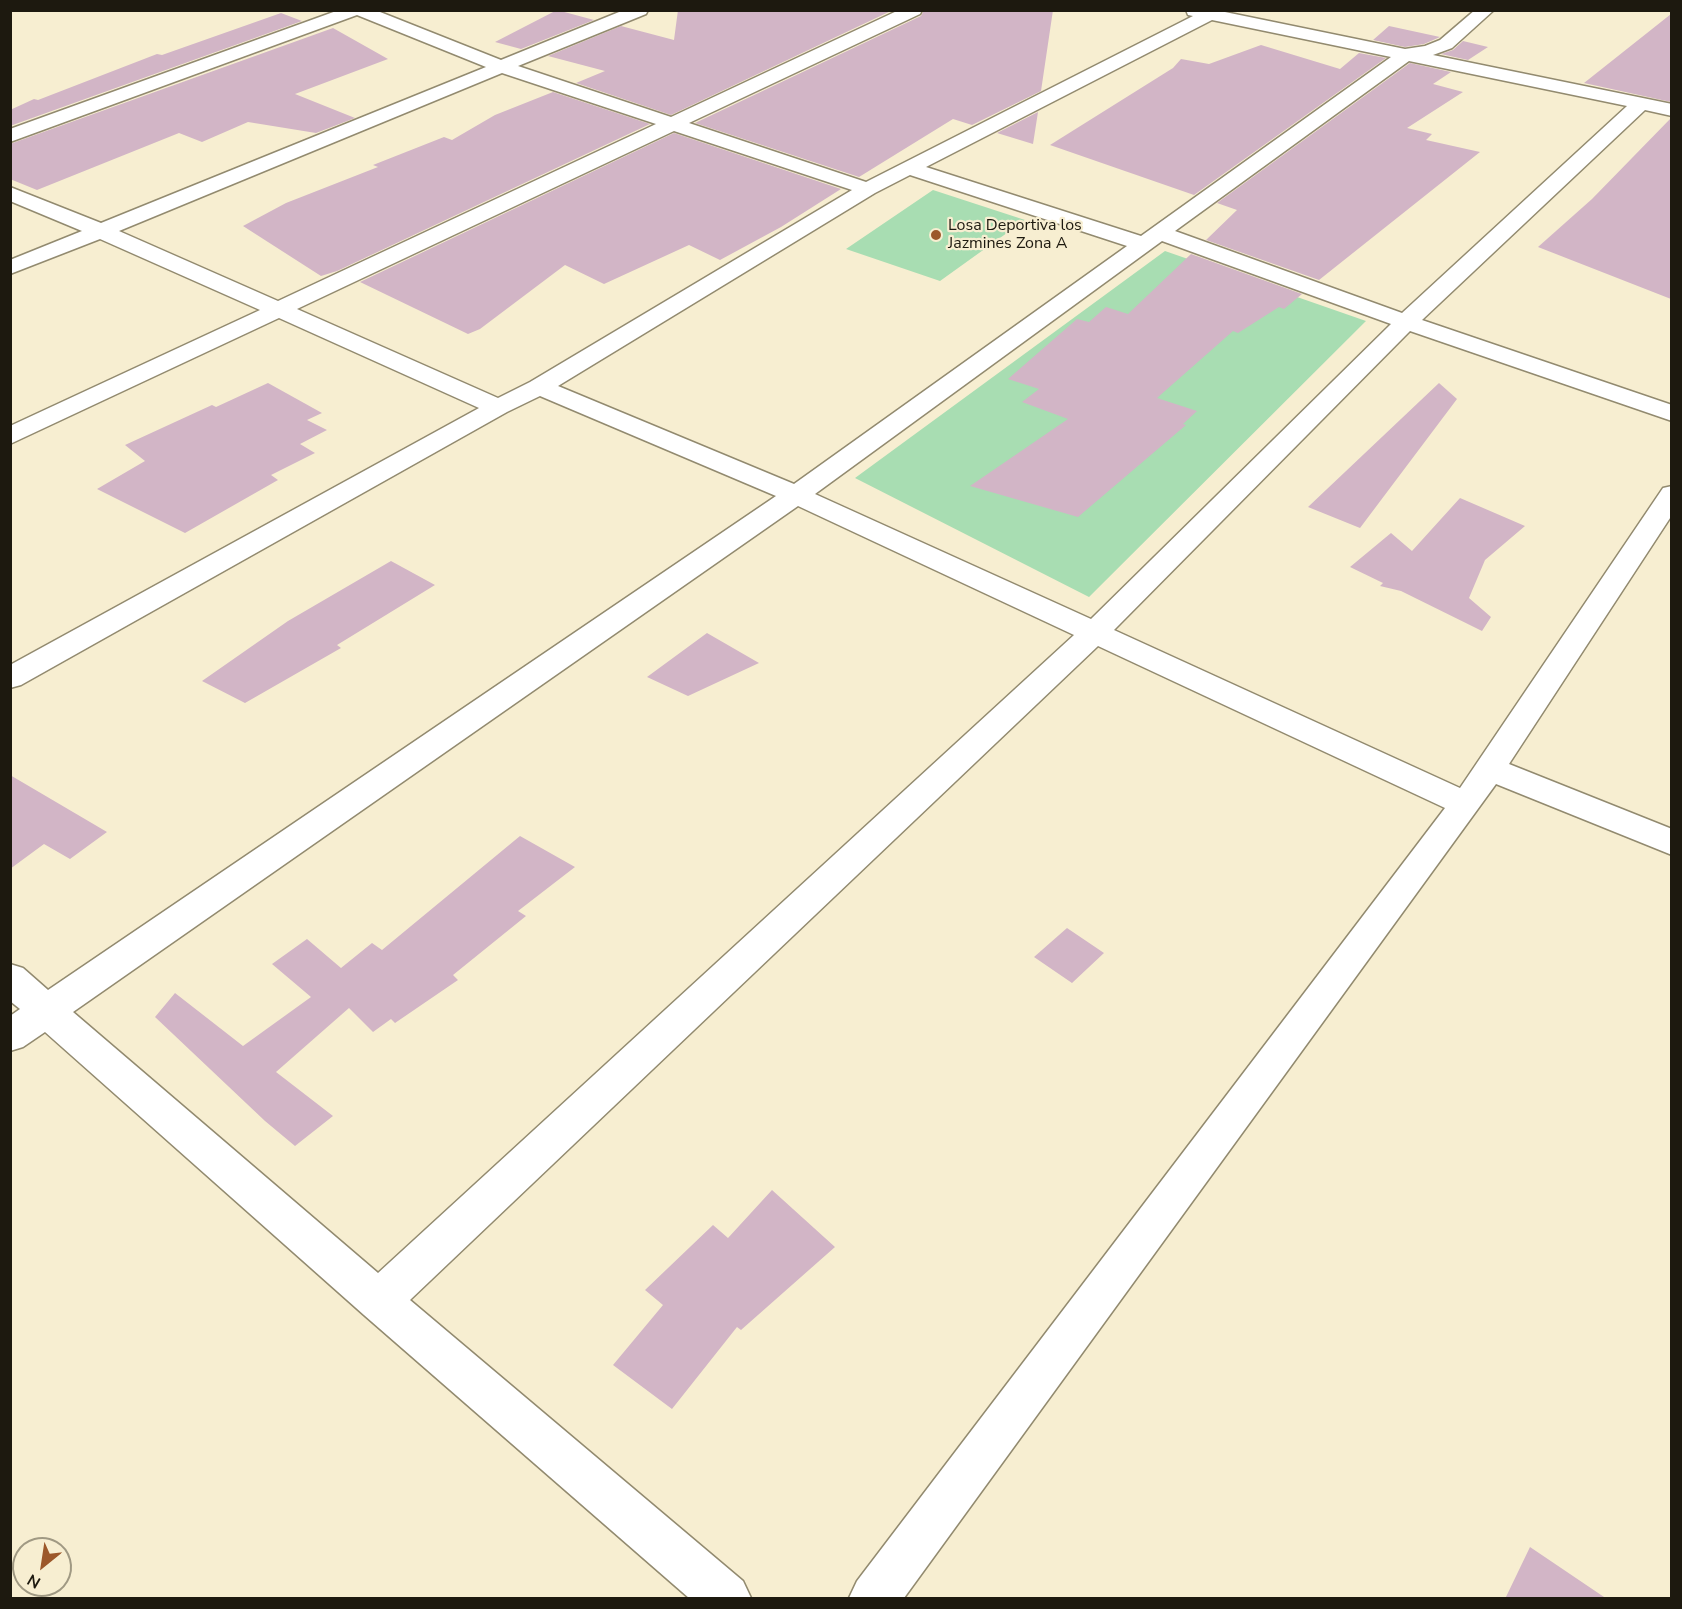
<!DOCTYPE html>
<html>
<head>
<meta charset="utf-8">
<style>
  body { margin:0 }
  #map { position:relative; width:1682px; height:1609px; overflow:hidden; background:#f7eed1; font-family:"Nunito Sans",sans-serif }
  canvas { display:block }
  .frame { position:absolute; inset:0; border:12px solid #1d190f; pointer-events:none }
  .north { position:absolute; left:12px; top:1537px; width:60px; height:60px; box-sizing:border-box; background:#f7eed1; border:2px solid #a09983; border-radius:50%; rotate:210deg; font-size:16px; font-weight:700; line-height:24px; text-align:center; color:#1d190f }
  .north::after { content:''; display:block; margin:auto; width:21px; height:27px; background:#9c582a; clip-path:polygon(50% 0,100% 100%,50% 72%,0 100%) }
</style>
</head>
<body>
<div id="map">
<canvas width="1682" height="1609"></canvas>
<div class="frame"></div>
<div class="north">N</div>
</div>
<script>
const ctx = document.querySelector('canvas').getContext('2d');
ctx.lineJoin = 'round';
function fill(path, color) { ctx.fillStyle = color; ctx.fill(path, 'evenodd'); }
const poly = rows => new Path2D(rows.map(r => 'M' + r).join(''));
function strokePath(path, color, width, dash) { ctx.strokeStyle = color; ctx.lineWidth = width; ctx.lineCap = dash ? 'butt' : 'round'; ctx.setLineDash(dash || []); ctx.stroke(path); }
function write(font, color, halo, rows, align = 'center') {
  ctx.font = font + ' "Nunito Sans",sans-serif'; ctx.lineWidth = 4.5; ctx.setLineDash([]); ctx.textBaseline = 'middle'; ctx.strokeStyle = halo; ctx.fillStyle = color; for (const [text, x, y, turn = 0] of rows) {
    ctx.save(); ctx.translate(x, y); ctx.rotate((+turn || 0) * Math.PI / 180); ctx.textAlign = isNaN(turn) ? turn : align; if (halo) ctx.strokeText(text, 0, 0); ctx.fillText(text, 0, 0); ctx.restore();
  }
}
fill(poly([
  [933,190,1025,220,940,281,846,249],
  [1165,251,1366,321,1089,597,855,478]
]), '#a8ddb2');
fill(poly([
  [557,10,594,20,521,49,495,42],
  [678,10,893,10,671,115,576,83,605,71,548,56,621,26,674,40],
  [924,10,1053,10,1041,91,972,125,953,119,859,177,695,123,921,16],
  [281,13,302,21,10,126,10,110,34,99,38,100,157,54,162,55],
  [1671,14,1671,102,1584,83],
  [1389,26,1440,37,1424,44,1405,47,1373,40],
  [333,28,388,59,295,94,355,118,316,133,248,122,202,142,179,133,37,190,10,179,10,144],
  [1463,41,1488,47,1468,60,1441,54,1453,50],
  [1261,45,1340,69,1359,53,1386,58,1194,195,1050,145,1173,68,1181,59,1209,64],
  [1410,63,1451,72,1433,84,1463,92,1407,128,1432,134,1426,140,1480,152,1319,280,1206,240,1237,210,1217,203],
  [553,92,650,124,337,271,321,276,243,226,286,203,378,167,373,165,444,137,452,140,495,115],
  [1038,112,1033,144,997,133],
  [1671,118,1671,299,1538,247,1592,199],
  [674,133,841,189,781,227,720,260,689,245,604,284,565,265,480,329,468,334,360,282],
  [1191,254,1302,294,1284,309,1279,307,1238,333,1233,331,1157,398,1197,411,1183,424,1186,425,1078,517,970,486,1068,419,1022,402,1039,389,1008,379,1077,319,1089,322,1106,307,1128,314],
  [268,383,322,413,307,420,327,430,300,444,315,453,271,475,278,480,185,533,97,489,145,461,125,445,212,405,216,407],
  [1439,383,1457,399,1360,528,1308,507],
  [1460,498,1525,526,1485,560,1469,598,1491,617,1482,631,1401,591,1380,586,1383,583,1350,567,1391,533,1412,551],
  [391,561,435,585,337,645,341,648,245,703,202,681,288,621],
  [707,633,759,663,688,696,647,677],
  [10,775,107,832,70,859,44,844,10,869],
  [520,836,575,867,518,911,526,916,453,975,458,980,395,1023,391,1019,373,1032,349,1008,276,1072,333,1116,295,1146,265,1121,155,1017,175,993,243,1046,311,997,272,964,307,939,341,968,372,943,382,950],
  [1067,928,1104,953,1072,983,1034,957],
  [772,1190,835,1247,741,1330,737,1327,672,1409,613,1365,663,1305,645,1290,713,1225,728,1238],
  [1530,1547,1607,1599,1505,1599]
]), '#d2b5c6');
const street = poly([
  [339,10,375,10,501,60,624,10,648,10,646,14,518,66,671,117,899,10,922,10,920,14,689,123,866,182,1193,16,1188,15,1186,10,1226,10,1225,12,1405,49,1425,46,1440,40,1475,10,1494,10,1452,48,1433,55,1672,104,1672,116,1645,110,1422,320,1672,405,1672,421,1410,331,1114,630,1460,788,1663,488,1672,486,1672,515,1509,764,1672,829,1672,855,1496,784,904,1598,849,1598,857,1581,1445,808,1098,646,410,1300,743,1581,751,1598,689,1598,364,1315,45,1032,23,1047,10,1051,10,1016,20,1009,10,1001,10,964,23,968,48,990,776,496,540,396,507,412,21,685,10,688,10,665,479,408,279,318,10,444,10,426,260,310,100,239,10,274,10,260,82,231,10,201,10,187,101,223,486,67,357,15,10,142,10,129,339,10],
  [1212,20,1391,57,1141,236,926,167,1212,20],
  [1409,61,1627,106,1402,313,1175,231,1409,61],
  [502,73,656,124,278,301,119,231,502,73],
  [674,131,852,190,530,382,498,398,297,309,674,131],
  [910,175,1127,246,794,484,558,386,875,193,910,175],
  [1162,241,1391,324,1091,619,815,494,1162,241],
  [798,506,1074,635,378,1273,73,1012,798,506]
]);
strokePath(street, '#928a6f', 3);
fill(street, '#fff');
for (const [x, y, r, color] of [
  [936,235,6,"#9c582a"]
]) { const dot = new Path2D(); dot.arc(x, y, r, 0, 2 * Math.PI); ctx.fillStyle = color; ctx.fill(dot); strokePath(dot, '#f7eed1', 2); }
write('16px', '#1d190f', '#f7eed1', [
  ["Losa Deportiva los",948,226],
  ["Jazmines Zona A",948,244]
], 'left');
</script>
</body>
</html>
